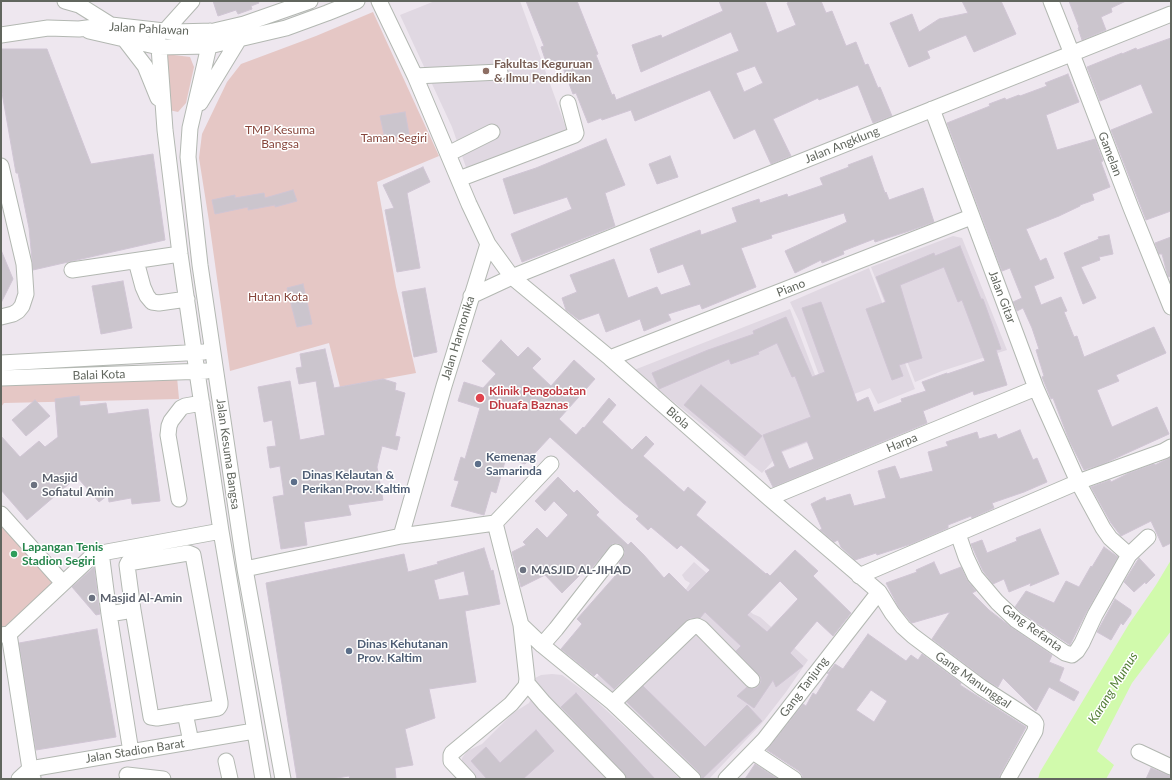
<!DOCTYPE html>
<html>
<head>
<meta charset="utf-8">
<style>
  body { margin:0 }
  #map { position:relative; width:1172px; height:780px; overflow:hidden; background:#eee7ef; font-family:Lato,sans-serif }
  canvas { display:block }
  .frame { position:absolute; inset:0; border:2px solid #61665e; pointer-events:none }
</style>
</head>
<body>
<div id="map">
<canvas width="1172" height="780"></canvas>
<div class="frame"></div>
</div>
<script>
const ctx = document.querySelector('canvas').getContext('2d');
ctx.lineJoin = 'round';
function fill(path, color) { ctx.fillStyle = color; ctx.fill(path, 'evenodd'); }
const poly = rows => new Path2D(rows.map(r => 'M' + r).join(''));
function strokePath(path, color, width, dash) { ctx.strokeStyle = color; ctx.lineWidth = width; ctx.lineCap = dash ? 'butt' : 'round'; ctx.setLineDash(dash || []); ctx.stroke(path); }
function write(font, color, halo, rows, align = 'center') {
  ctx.font = font + ' Lato,sans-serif'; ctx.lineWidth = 3; ctx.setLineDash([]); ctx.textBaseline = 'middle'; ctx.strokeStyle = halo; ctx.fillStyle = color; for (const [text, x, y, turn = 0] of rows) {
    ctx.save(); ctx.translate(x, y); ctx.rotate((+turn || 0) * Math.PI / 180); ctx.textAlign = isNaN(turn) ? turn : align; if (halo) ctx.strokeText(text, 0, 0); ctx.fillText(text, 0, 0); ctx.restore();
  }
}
fill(poly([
  [435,1,520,1,569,136,468,173,452,127,400,15],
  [953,236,962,238,1007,350,942,371,915,382,871,267],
  [869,268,915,389,878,404,870,388,833,402,829,402,799,321,790,302],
  [790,309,826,404,825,436,780,453,762,473,634,370],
  [694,562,753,614,760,617,808,660,786,692,762,723,709,779,698,779,593,681,636,636,685,591,690,583,685,580,682,575],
  [552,674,562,675,592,697,651,751,680,779,472,779,465,773,469,769,462,761,462,758,467,751,482,744,513,713,529,703,533,695,529,677,535,678,541,675]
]), '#e0d8e2');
fill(poly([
  [373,12,439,156,377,182,396,287,416,373,340,387,329,343,230,371,209,221,199,158,202,134,227,82,241,64,316,36],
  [166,54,190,57,194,67,186,103,178,112,169,110],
  [177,377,179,399,4,403,1,407,1,383,26,385],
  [1,524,54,583,2,631,1,630]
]), '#e5c7c5');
fill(poly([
  [1171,560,1171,631,1132,683,1097,751,1114,765,1106,779,1038,779,1040,772,1129,624,1156,585]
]), '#d1faac');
const building = poly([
  [213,1,258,1,259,3,251,6,252,9,238,14,236,10,218,16,213,1],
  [526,1,577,1,598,54,596,55,612,95,614,94,616,100,739,51,731,32,641,72,632,45,661,35,662,38,723,11,719,1,765,1,777,33,796,25,787,3,793,1,821,1,826,13,832,11,846,46,856,42,865,65,868,64,878,88,880,87,892,116,873,123,858,85,819,100,818,98,773,119,791,156,771,164,755,129,734,139,710,90,635,121,631,110,602,120,601,118,588,123,576,93,573,94,560,60,547,65,541,47,544,46,526,1],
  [755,66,763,83,744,92,736,73,755,66],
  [962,1,1001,1,1016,34,974,52,966,35,927,51,930,58,909,67,890,23,912,14,919,32,939,19,968,13,962,1],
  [1069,1,1126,1,1111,8,1112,12,1101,17,1106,30,1082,40,1078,28,1079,27,1069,1],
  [1171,38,1171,211,1146,220,1111,130,1153,113,1141,84,1100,101,1087,67,1122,53,1122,54,1136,48,1137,50,1171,38],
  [1,49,47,49,91,164,153,154,165,240,33,270,29,228,18,173,16,173,1,87,1,49],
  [1068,74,1079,102,1046,115,1057,150,1095,139,1103,161,1101,162,1110,187,1092,194,1094,200,1080,205,1080,206,1059,216,1026,229,1040,261,1046,258,1054,278,1034,286,1041,305,1061,297,1067,311,1064,312,1074,337,1077,336,1084,357,1154,327,1166,353,1116,375,1119,381,1097,390,1112,427,1157,407,1169,434,1103,464,1084,470,1069,440,1053,398,1051,399,1042,377,1044,376,1036,350,1039,349,1032,328,1023,308,1017,311,1013,302,1022,298,1010,268,1002,271,947,123,990,106,989,104,1005,98,1006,100,1019,95,1020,96,1047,86,1045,83,1068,74],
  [405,112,409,134,385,139,380,116,405,112],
  [606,139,625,185,605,193,615,226,522,262,511,234,572,209,567,197,514,214,503,179,536,168,606,139],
  [670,156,678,177,657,184,649,164,670,156],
  [872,156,885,193,886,192,889,200,923,188,934,222,909,231,875,242,874,239,843,251,844,254,822,263,821,260,795,273,785,251,847,222,844,213,771,235,772,238,741,248,756,287,702,309,700,304,668,314,671,320,644,331,640,319,606,332,599,313,579,320,566,310,562,298,577,292,570,275,614,259,628,298,657,287,661,295,691,285,683,264,658,273,650,249,700,230,701,235,737,222,732,208,759,199,760,203,787,194,788,197,823,185,820,178,849,167,848,165,872,156],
  [423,167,430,182,407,193,420,268,397,272,385,210,394,208,383,185,423,167],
  [293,190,297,201,275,207,275,205,248,210,248,207,215,214,212,200,235,195,235,198,264,193,265,198,293,190],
  [1109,235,1113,254,1099,257,1100,260,1081,267,1096,298,1083,304,1064,253,1099,239,1098,237,1109,235],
  [1171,237,1171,276,1168,277,1162,254,1159,254,1155,243,1171,237],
  [960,246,981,299,983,299,1001,349,996,350,1007,385,974,395,973,391,923,411,927,423,773,487,765,471,775,466,763,435,811,417,795,376,792,377,777,343,758,352,759,354,731,364,729,359,659,389,652,373,708,350,754,334,753,331,786,317,812,377,825,372,802,308,821,302,857,402,868,397,874,412,902,402,901,399,926,391,922,382,947,373,947,374,985,361,962,300,958,302,944,267,900,285,922,358,899,365,903,376,892,380,866,309,886,302,876,277,934,253,935,256,960,246],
  [807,441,814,459,789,469,781,451,807,441],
  [1,250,13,279,1,303,1,250],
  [123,281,132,328,101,334,92,286,123,281],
  [303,284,312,324,297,327,287,288,303,284],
  [425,288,437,352,414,357,402,292,425,288],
  [501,340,518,357,528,347,541,359,532,368,551,386,574,360,595,379,559,419,576,435,583,427,584,428,609,398,616,405,602,422,632,450,646,436,654,444,643,456,684,492,688,487,706,502,696,515,766,574,767,573,770,576,795,550,818,571,813,576,851,613,833,636,817,621,790,653,803,666,776,687,773,680,754,708,737,696,747,687,754,689,758,687,761,682,761,677,736,651,741,646,705,612,700,618,690,618,686,621,614,689,597,673,594,676,561,649,582,624,577,619,623,567,619,563,625,553,624,548,621,545,617,543,612,544,591,569,588,567,562,593,545,575,521,587,512,552,526,545,523,542,537,528,547,538,568,515,554,501,545,511,535,501,558,477,574,493,577,490,599,512,596,515,628,545,631,542,644,555,664,578,669,573,688,592,710,570,681,545,677,549,651,527,648,530,636,519,639,516,623,503,550,437,525,464,506,458,496,493,491,491,484,515,451,506,459,481,454,480,461,457,465,459,480,408,458,401,464,382,483,388,496,374,482,361,501,340],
  [780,581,798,599,767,632,747,615,780,581],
  [325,349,334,388,383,379,396,383,395,390,405,393,395,436,400,437,397,450,382,446,377,467,383,500,348,505,351,515,304,522,307,545,281,549,273,497,284,495,280,466,270,468,267,447,276,446,272,420,264,422,258,387,290,381,300,440,325,435,316,381,299,384,296,368,302,367,300,354,325,349],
  [701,385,762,436,745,456,684,405,701,385],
  [79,396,80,406,106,403,108,414,148,409,160,501,132,504,131,498,109,502,108,495,99,502,77,477,27,520,1,490,1,436,20,457,39,441,45,447,58,437,55,399,79,396],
  [35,400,50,416,26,436,12,420,35,400],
  [1020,430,1033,460,1037,458,1047,482,1024,492,992,503,994,508,972,518,971,516,948,525,948,528,911,544,877,555,876,553,855,560,841,547,838,540,834,542,820,530,822,529,811,504,825,497,826,501,850,494,854,506,886,498,878,471,895,466,900,479,933,471,928,452,948,446,946,442,977,432,979,439,996,434,998,439,1020,430],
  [1171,457,1171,543,1163,547,1151,521,1121,536,1111,523,1091,487,1110,480,1111,482,1129,473,1154,464,1155,465,1171,457],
  [1040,529,1059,574,1030,586,1031,583,1009,592,1004,579,993,584,983,571,971,544,982,540,987,553,1017,541,1016,538,1040,529],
  [1104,547,1118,557,1087,611,1070,645,1022,613,1015,607,1026,591,1054,603,1066,581,1079,587,1091,566,1092,567,1104,547],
  [484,548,491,571,493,570,500,604,465,611,476,682,429,689,435,718,405,729,413,765,395,768,396,779,350,779,349,776,331,779,297,779,266,583,404,554,408,572,438,564,437,562,484,548],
  [464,571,469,595,439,600,434,580,464,571],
  [1139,558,1155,575,1146,584,1145,582,1134,592,1124,582,1139,558],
  [934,562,940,575,961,567,967,580,976,591,972,593,989,610,1011,627,1052,655,1049,662,1064,668,1059,681,1079,692,1074,701,1049,687,1036,711,1003,678,998,687,986,680,932,639,950,612,912,623,910,621,899,608,886,583,917,572,916,570,934,562],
  [94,567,100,614,96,615,72,587,94,567],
  [1115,599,1131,610,1131,614,1123,625,1121,623,1111,640,1097,632,1115,599],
  [97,629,116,737,36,750,19,643,97,629],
  [868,634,906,661,911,655,918,660,922,654,961,683,960,685,1026,727,1000,775,999,779,803,779,802,775,799,771,767,750,803,704,806,706,813,693,816,695,829,674,827,673,829,672,835,664,843,669,868,634],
  [871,690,887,701,874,722,856,710,871,690],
  [643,686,705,747,747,705,762,721,702,779,699,772,627,702,643,686],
  [576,693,655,779,627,779,624,773,561,707,576,693],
  [536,730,554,751,523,779,487,779,471,761,486,747,500,763,536,730],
  [755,764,778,779,745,779,755,764],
  [1151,768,1171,776,1171,779,1146,779,1151,768]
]);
fill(building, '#cbc5cd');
strokePath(building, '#d0c5d4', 1);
const minor = poly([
  [65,1,79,5,111,25],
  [1051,1,1072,54,1131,208,1171,307],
  [156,30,159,47,165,130,180,254,197,372,221,531,263,779],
  [89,31,159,47,209,46,286,28,327,13,357,1],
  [165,31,192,1],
  [210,31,209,46,190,128,188,157,200,265,245,569,283,779],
  [1,35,48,28,79,29,111,25,173,32,214,31,244,24,310,1],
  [125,40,145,66,158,98],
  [415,76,500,72],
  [200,103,239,39],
  [932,109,1036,388,1078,482,1103,528,1110,538,1129,555],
  [448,154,492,132],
  [1,166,24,264,26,294,22,306,18,311,13,314,1,317],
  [459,179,575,135,576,133,568,103],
  [488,244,512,277,610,358,769,498,879,592,892,613,903,627,913,636,981,687,1034,721,1036,724,1035,731,1008,779],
  [136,261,143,287,147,296,152,302,159,303,187,299],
  [72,270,180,254],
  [471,296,512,277,1171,14],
  [610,358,971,217],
  [1,363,204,352],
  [1,378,207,371],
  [769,498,1036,388],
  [179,499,168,435,169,426,171,421,181,408,185,406,202,403],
  [1,514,63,583],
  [495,523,551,464],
  [958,534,966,557,975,576,997,602,1016,620,1065,653,1072,655,1077,651,1082,643,1095,615,1129,555,1148,537],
  [401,536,495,523,521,625,542,645,613,703,693,779],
  [101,552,109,614,131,752],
  [245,569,401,536,444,386,488,244,469,204,415,76,379,1],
  [859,576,1078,482,1164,451,1171,447],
  [109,614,133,610,127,565,128,563,188,553,193,555,220,702,220,705,218,708,157,718,151,717,133,610],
  [9,634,30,769,33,778],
  [1,635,9,634,90,558,96,554,221,531],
  [542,645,556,629,616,552],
  [527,683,544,703,618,779],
  [613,703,692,627,697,626,701,628,752,680],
  [185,713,191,742],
  [753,752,794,779],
  [1139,752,1171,767],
  [226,761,230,779],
  [127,775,163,779],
  [19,779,30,769,254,731],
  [468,779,451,761,451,755,452,753,511,704,526,686,527,679,521,625],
  [726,779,764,740,879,592]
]);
strokePath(minor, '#b3b8b2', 17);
strokePath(minor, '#fff', 15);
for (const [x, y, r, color] of [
  [486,71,4,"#8d6e63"],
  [480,398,5,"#e0444e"],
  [478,464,4,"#5c6f8a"],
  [294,482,4,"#5c6f8a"],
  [34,485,4,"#6b7280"],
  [14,554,4,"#2e9e5b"],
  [523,570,4,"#6b7280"],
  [92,598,4,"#6b7280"],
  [349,651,4,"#5c6f8a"]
]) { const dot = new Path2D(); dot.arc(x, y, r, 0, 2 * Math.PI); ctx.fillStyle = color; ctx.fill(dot); strokePath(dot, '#fff', 1.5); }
write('12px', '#61665e', '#fff', [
  ["Jalan Pahlawan",149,29,3],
  ["Jalan Angklung",842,145,-22],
  ["Gamelan",1110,154,69],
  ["Piano",791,288,-21],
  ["Jalan Gitar",1002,297,69],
  ["Jalan Harmonika",458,338,-73],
  ["Balai Kota",99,375,-2],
  ["Biola",678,418,41],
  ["Harpa",902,443,-22],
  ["Jalan Kesuma Bangsa",228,454,82],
  ["Gang Refanta",1032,628,36],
  ["Gang Manunggal",973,680,35],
  ["Gang Tanjung",804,687,-53],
  ["Jalan Stadion Barat",135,751,-9]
]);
write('bold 12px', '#785e54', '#fff', [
  ["Fakultas Keguruan",494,64],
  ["& Ilmu Pendidikan",494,78]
], 'left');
write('12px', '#87463c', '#fff', [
  ["TMP Kesuma",280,130],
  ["Bangsa",280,144],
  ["Taman Segiri",394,138],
  ["Hutan Kota",278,297]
]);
write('bold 12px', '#be3a42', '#fff', [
  ["Klinik Pengobatan",489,391],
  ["Dhuafa Baznas",489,405]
], 'left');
write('bold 12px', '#4e5e75', '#fff', [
  ["Kemenag",486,457],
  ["Samarinda",486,471],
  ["Dinas Kelautan &",302,475],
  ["Perikan Prov. Kaltim",302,489],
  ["Dinas Kehutanan",357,644],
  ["Prov. Kaltim",357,658]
], 'left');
write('bold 12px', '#5b616d', '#fff', [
  ["Masjid",42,478],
  ["Sofiatul Amin",42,492],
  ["MASJID AL-JIHAD",531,570],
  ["Masjid Al-Amin",100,598]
], 'left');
write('bold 12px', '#27864d', '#fff', [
  ["Lapangan Tenis",22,547],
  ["Stadion Segiri",22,561]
], 'left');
write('italic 13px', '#568139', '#fff', [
  ["Karang Mumus",1113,688,-58]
]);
</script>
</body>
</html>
